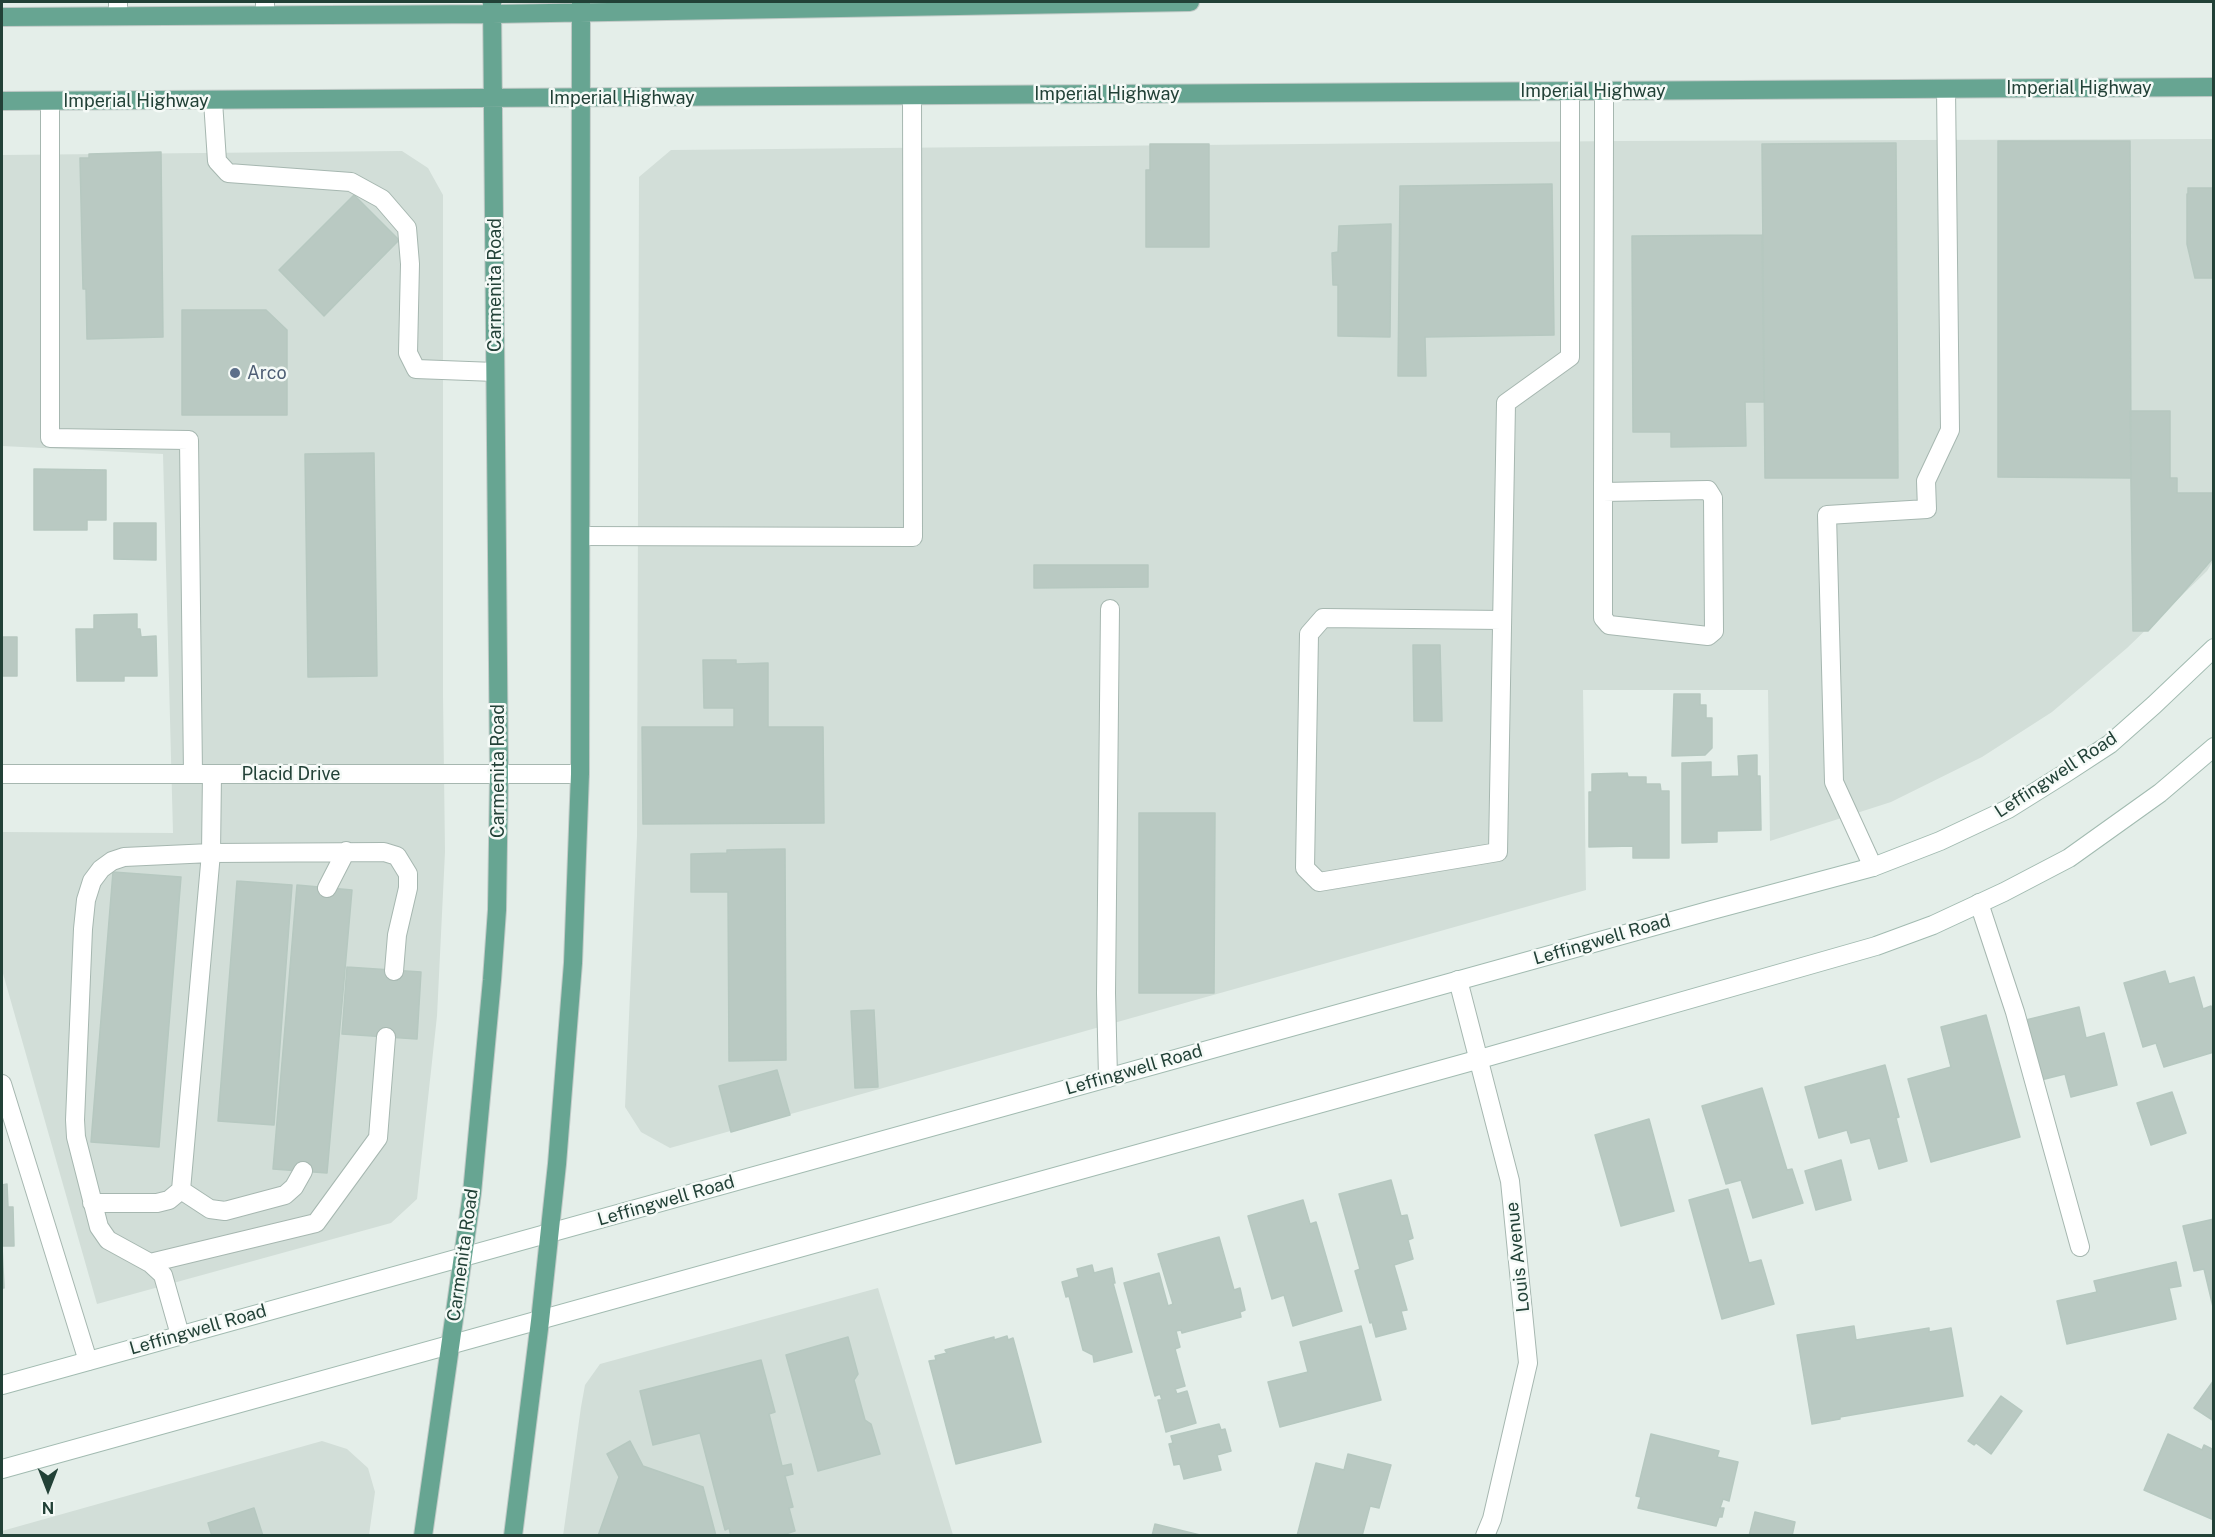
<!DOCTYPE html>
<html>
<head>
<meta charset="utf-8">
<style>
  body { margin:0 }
  #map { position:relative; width:2215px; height:1537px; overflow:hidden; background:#e4eee9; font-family:"Public Sans",sans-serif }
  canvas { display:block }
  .frame { position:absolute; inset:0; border:3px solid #224137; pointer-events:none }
  .north { position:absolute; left:18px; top:1459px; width:60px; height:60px; -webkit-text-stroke:4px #f5faf7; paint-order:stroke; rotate:180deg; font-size:16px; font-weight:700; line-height:24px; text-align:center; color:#224137 }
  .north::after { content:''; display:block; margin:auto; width:21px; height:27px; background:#224137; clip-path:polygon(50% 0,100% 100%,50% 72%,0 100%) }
</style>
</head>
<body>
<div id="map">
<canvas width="2215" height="1537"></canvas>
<div class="frame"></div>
<div class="north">N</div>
</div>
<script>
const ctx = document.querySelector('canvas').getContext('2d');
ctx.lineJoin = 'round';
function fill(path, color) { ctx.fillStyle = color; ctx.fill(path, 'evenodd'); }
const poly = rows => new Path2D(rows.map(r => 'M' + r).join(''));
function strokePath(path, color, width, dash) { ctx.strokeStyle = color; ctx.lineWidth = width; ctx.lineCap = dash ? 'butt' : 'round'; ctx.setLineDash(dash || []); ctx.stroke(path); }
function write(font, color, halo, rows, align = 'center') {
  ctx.font = font + ' "Public Sans",sans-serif'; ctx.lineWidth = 5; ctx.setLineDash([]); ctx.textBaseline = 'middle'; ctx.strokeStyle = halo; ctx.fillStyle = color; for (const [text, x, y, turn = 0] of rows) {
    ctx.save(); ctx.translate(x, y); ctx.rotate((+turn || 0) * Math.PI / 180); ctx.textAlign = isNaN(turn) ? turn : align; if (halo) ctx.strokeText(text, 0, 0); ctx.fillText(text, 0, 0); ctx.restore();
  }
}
fill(poly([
  [2213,139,2213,561,2207,571,2127,648,2052,712,1982,757,1891,802,1770,841,1768,690,1583,690,1586,890,670,1148,641,1132,625,1107,637,836,639,177,671,150,1621,141],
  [402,151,428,168,443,195,443,696,445,852,437,1016,417,1199,391,1223,97,1304,2,970,2,832,173,833,163,454,2,446,2,155],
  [878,1288,953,1535,563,1536,581,1407,585,1385,600,1364],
  [322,1441,347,1449,368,1468,375,1492,369,1535,2,1536,2,1531]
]), '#d2ded8');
const building = poly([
  [1998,141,2130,141,2131,478,1998,477,1998,141],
  [1896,143,1898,478,1765,478,1762,144,1896,143],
  [1150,144,1209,144,1209,247,1146,247,1146,170,1150,170,1150,144],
  [161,152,163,337,87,339,86,289,83,289,80,158,89,158,89,154,161,152],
  [1552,184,1554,335,1425,337,1426,376,1398,376,1400,186,1552,184],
  [2188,188,2214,188,2214,278,2195,278,2187,244,2187,194,2188,194,2188,188],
  [354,195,399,240,324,316,279,270,354,195],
  [1391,224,1390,337,1338,336,1338,285,1333,285,1332,253,1338,252,1339,226,1391,224],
  [1762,235,1764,402,1745,402,1746,446,1671,447,1671,432,1633,432,1632,236,1762,235],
  [182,310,266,310,287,330,287,415,182,415,182,310],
  [2130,411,2170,411,2170,478,2177,478,2177,493,2214,493,2214,557,2181,595,2148,631,2133,631,2130,411],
  [374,453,377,676,308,677,305,454,374,453],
  [34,469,106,470,106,520,87,520,87,530,34,530,34,469],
  [114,523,156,523,156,560,114,559,114,523],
  [1034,565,1148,565,1148,587,1034,588,1034,565],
  [137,614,137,629,140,629,141,637,156,636,157,676,124,676,124,681,77,681,76,629,94,629,94,615,137,614],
  [2,637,17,637,17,676,2,676,2,637],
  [1413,645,1440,645,1442,721,1414,721,1413,645],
  [703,660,736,660,736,664,768,663,768,727,823,727,824,823,643,824,642,727,734,727,734,708,704,708,703,660],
  [1674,694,1700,694,1700,705,1706,705,1706,718,1712,718,1712,748,1705,755,1672,756,1674,694],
  [1757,755,1757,776,1760,776,1761,830,1717,831,1717,842,1682,843,1682,763,1711,762,1711,777,1739,776,1738,756,1757,755],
  [1627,773,1628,777,1646,777,1646,784,1660,784,1661,791,1669,791,1669,858,1633,858,1633,846,1589,847,1589,792,1592,792,1592,774,1627,773],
  [1139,813,1215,813,1214,993,1139,993,1139,813],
  [785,849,786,1060,729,1061,728,892,691,892,691,854,727,853,727,850,785,849],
  [113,872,181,877,159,1147,91,1142,113,872],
  [237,881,292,885,274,1125,218,1121,237,881],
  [297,885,352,890,327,1173,273,1169,297,885],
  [347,967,421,972,417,1039,342,1034,347,967],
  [2165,971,2169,984,2194,977,2203,1009,2211,1006,2214,1015,2214,1052,2164,1067,2156,1043,2143,1047,2124,983,2165,971],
  [2079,1007,2086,1038,2104,1033,2117,1085,2071,1097,2065,1074,2041,1080,2026,1020,2079,1007],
  [874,1010,878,1087,855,1088,851,1011,874,1010],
  [1986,1015,2020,1137,1931,1162,1908,1079,1951,1067,1941,1027,1986,1015],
  [1885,1065,1899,1117,1896,1118,1907,1161,1879,1169,1870,1138,1851,1143,1847,1130,1819,1138,1805,1087,1885,1065],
  [777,1070,790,1115,731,1132,719,1086,777,1070],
  [1762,1088,1787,1170,1792,1169,1803,1203,1753,1218,1741,1180,1726,1184,1702,1106,1762,1088],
  [2172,1092,2186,1133,2151,1145,2137,1103,2172,1092],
  [1649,1119,1674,1211,1621,1226,1595,1135,1649,1119],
  [1841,1160,1851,1200,1816,1210,1805,1171,1841,1160],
  [1391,1180,1401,1216,1407,1215,1413,1238,1408,1240,1413,1259,1394,1265,1407,1310,1401,1311,1406,1329,1376,1337,1372,1322,1370,1323,1355,1271,1360,1269,1339,1194,1391,1180],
  [7,1184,8,1207,13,1207,14,1246,2,1246,4,1288,2,1288,2,1185,7,1184],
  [1728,1189,1749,1263,1761,1260,1774,1304,1722,1319,1689,1200,1728,1189],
  [1303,1200,1310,1224,1316,1222,1342,1311,1293,1326,1284,1295,1272,1299,1248,1216,1303,1200],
  [2214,1219,2214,1311,2204,1269,2194,1271,2183,1226,2214,1219],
  [1219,1237,1234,1290,1240,1288,1245,1310,1240,1312,1241,1317,1182,1333,1181,1330,1176,1331,1180,1347,1175,1349,1185,1386,1175,1389,1177,1394,1187,1391,1196,1423,1166,1432,1158,1400,1162,1400,1160,1394,1155,1396,1124,1283,1159,1273,1168,1306,1173,1304,1158,1254,1219,1237],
  [2176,1262,2181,1286,2169,1288,2176,1319,2067,1344,2057,1301,2097,1292,2094,1281,2176,1262],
  [1092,1265,1094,1273,1112,1268,1115,1283,1113,1283,1132,1352,1094,1362,1093,1355,1083,1350,1069,1296,1066,1297,1062,1282,1079,1277,1077,1269,1092,1265],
  [1361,1326,1381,1400,1280,1427,1268,1382,1308,1372,1300,1342,1361,1326],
  [1854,1326,1856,1340,1929,1328,1929,1332,1951,1328,1963,1396,1840,1417,1840,1419,1812,1424,1797,1335,1854,1326],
  [1007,1336,1008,1340,1013,1338,1041,1442,956,1464,929,1361,936,1360,935,1356,947,1353,945,1350,994,1337,994,1340,1007,1336],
  [848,1337,858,1374,854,1380,865,1420,871,1424,880,1454,818,1471,786,1355,848,1337],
  [761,1360,775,1412,769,1414,782,1466,791,1464,793,1474,785,1476,793,1507,789,1508,795,1531,779,1536,731,1536,729,1528,725,1530,700,1433,653,1445,640,1391,761,1360],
  [2214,1380,2214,1421,2194,1408,2214,1380],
  [2001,1396,2022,1411,1991,1454,1976,1443,1974,1445,1968,1441,2001,1396],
  [1219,1424,1221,1430,1225,1429,1231,1451,1217,1455,1221,1470,1184,1479,1180,1464,1174,1465,1169,1444,1173,1443,1171,1436,1219,1424],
  [1651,1434,1719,1451,1717,1457,1738,1462,1729,1501,1723,1499,1720,1508,1724,1508,1722,1517,1719,1517,1716,1526,1638,1508,1641,1497,1636,1496,1651,1434],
  [2168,1434,2202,1450,2204,1445,2214,1450,2214,1520,2144,1490,2168,1434],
  [630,1441,643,1466,703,1487,716,1536,598,1536,619,1477,607,1454,630,1441],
  [1348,1454,1391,1465,1379,1508,1370,1506,1362,1536,1297,1536,1316,1463,1344,1470,1348,1454],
  [254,1508,263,1536,212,1536,208,1523,254,1508],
  [1755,1512,1795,1522,1792,1536,1749,1536,1755,1512],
  [1155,1524,1200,1535,1200,1536,1152,1536,1155,1524]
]);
fill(building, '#b9c9c2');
strokePath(building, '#b6c8c0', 1.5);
const lane = poly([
  [265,2,265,15],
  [118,16,118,2],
  [50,101,50,438,189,440,193,774],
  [213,101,217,161,228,173,351,182,382,199,407,228,410,264,408,353,416,369,495,372],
  [1603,492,1708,490,1713,498,1714,631,1708,636,1609,625,1603,618,1603,492,1604,133,1604,92],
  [581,536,913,537,912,96],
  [1502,620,1323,618,1309,634,1305,868,1319,882,1498,852,1506,403,1570,357,1570,92],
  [1873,867,1834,782,1827,515,1927,509,1926,481,1950,430,1946,89],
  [327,888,346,851],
  [1979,903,2015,1012,2080,1247],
  [1108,1078,1106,993,1110,609],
  [2,1084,88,1361],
  [181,1190,210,1209,225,1211,285,1195,294,1187,303,1171],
  [92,1203,157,1203,169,1200,181,1190,211,853,212,774],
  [150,1263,316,1223,378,1138,386,1037],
  [180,1335,163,1275,150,1263,108,1240,99,1227,76,1137,75,1120,83,929,86,900,92,881,101,869,112,861,124,857,211,853,384,852,397,856,408,874,408,888,397,935,394,971]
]);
const street = poly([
  [2,774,580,774],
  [1458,980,1510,1181,1528,1363,1492,1519,1485,1536]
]);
const secondary = poly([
  [2,1385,1712,910,1873,867,1940,841,2008,809,2064,774,2110,744,2154,705,2214,648],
  [2,1469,1480,1059,1876,946,1933,925,2004,892,2069,858,2160,793,2214,747]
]);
const primary = poly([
  [2,17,492,14,1190,2],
  [2,101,2214,87],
  [423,1536,472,1193,492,980,497,910,499,774,492,2],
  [513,1536,540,1321,557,1164,573,963,580,774,581,2]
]);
strokePath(lane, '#a6b7b0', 20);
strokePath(street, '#a6b7b0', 20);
strokePath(secondary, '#a2bbb1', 20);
strokePath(primary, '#c1cac7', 20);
strokePath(lane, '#fff', 18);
strokePath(street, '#fff', 18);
strokePath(secondary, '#fff', 18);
strokePath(primary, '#67a592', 18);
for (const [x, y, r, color] of [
  [235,373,6,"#5c6f8a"]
]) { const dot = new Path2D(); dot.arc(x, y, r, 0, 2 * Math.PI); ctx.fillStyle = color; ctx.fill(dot); strokePath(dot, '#f5faf7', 2); }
write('18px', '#224137', '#f5faf7', [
  ["Imperial Highway",2079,88],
  ["Imperial Highway",1593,91],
  ["Imperial Highway",1107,94],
  ["Imperial Highway",622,98],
  ["Imperial Highway",136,101],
  ["Carmenita Road",495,285,-90],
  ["Carmenita Road",498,771,-90],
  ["Placid Drive",291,774],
  ["Leffingwell Road",2056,775,-33],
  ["Leffingwell Road",1602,940,-16],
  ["Leffingwell Road",1134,1070,-16],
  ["Leffingwell Road",666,1201,-16],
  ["Carmenita Road",463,1255,-82],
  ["Louis Avenue",1518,1257,-96],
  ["Leffingwell Road",198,1330,-16]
]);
write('18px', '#4e5e75', '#f5faf7', [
  ["Arco",247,373]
], 'left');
</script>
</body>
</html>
